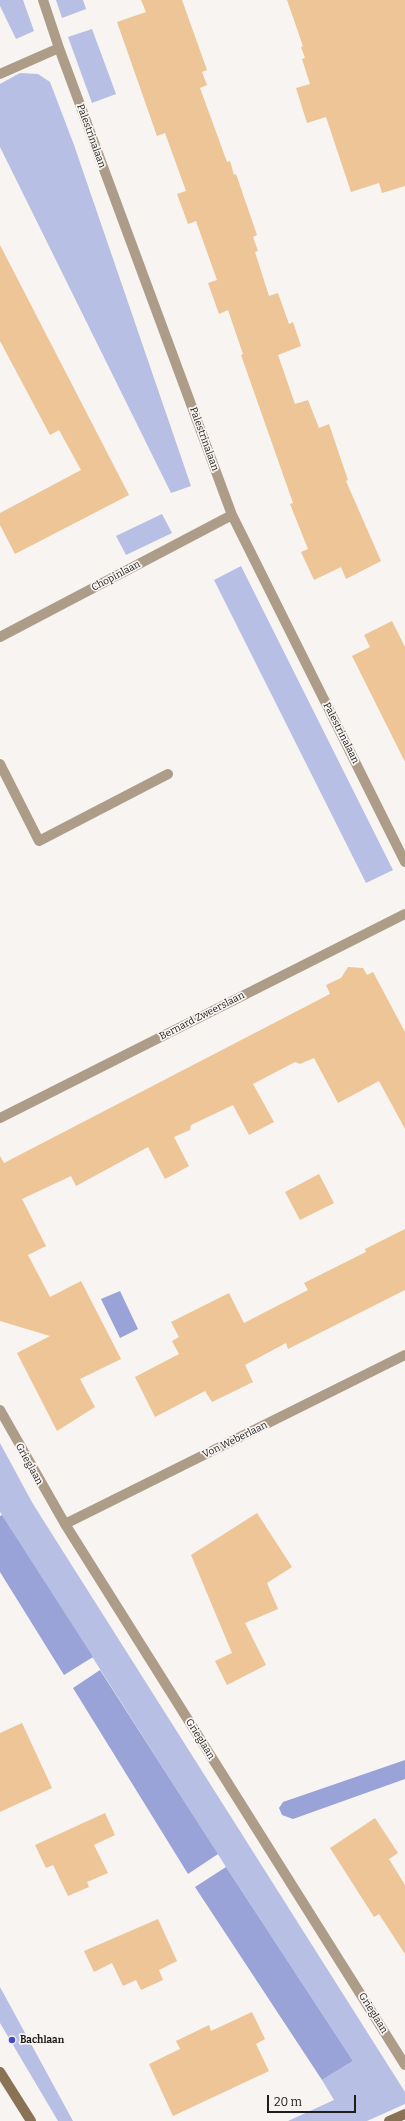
<!DOCTYPE html>
<html>
<head>
<meta charset="utf-8">
<style>
  body { margin:0 }
  #map { position:relative; width:405px; height:2121px; overflow:hidden; background:#f7f4f1; font-family:Bitter,serif }
  canvas { display:block }
  .scale { position:absolute; left:267px; top:2095px; width:89px; height:18px; box-sizing:border-box; border:2px solid #1f1e1d; border-top:0; padding-left:5px; font-size:12px; line-height:14px; white-space:nowrap; color:#1f1e1d; -webkit-text-stroke:3px #f7f4f1; paint-order:stroke }
</style>
</head>
<body>
<div id="map">
<canvas width="405" height="2121"></canvas>
<div class="scale">20 m</div>
</div>
<script>
const ctx = document.querySelector('canvas').getContext('2d');
ctx.lineJoin = 'round';
function fill(path, color) { ctx.fillStyle = color; ctx.fill(path, 'evenodd'); }
const poly = rows => new Path2D(rows.map(r => 'M' + r).join(''));
function strokePath(path, color, width, dash) { ctx.strokeStyle = color; ctx.lineWidth = width; ctx.lineCap = dash ? 'butt' : 'round'; ctx.setLineDash(dash || []); ctx.stroke(path); }
function write(font, color, halo, rows, align = 'center') {
  ctx.font = font + ' Bitter,serif'; ctx.lineWidth = 3.5; ctx.setLineDash([]); ctx.textBaseline = 'middle'; ctx.strokeStyle = halo; ctx.fillStyle = color; for (const [text, x, y, turn = 0] of rows) {
    ctx.save(); ctx.translate(x, y); ctx.rotate((+turn || 0) * Math.PI / 180); ctx.textAlign = isNaN(turn) ? turn : align; if (halo) ctx.strokeText(text, 0, 0); ctx.fillText(text, 0, 0); ctx.restore();
  }
}
fill(poly([
  [0,0,23,0,34,31,16,39,0,6],
  [56,0,83,0,86,9,62,18],
  [92,29,116,94,92,103,68,37],
  [20,73,38,74,50,82,74,145,191,486,171,493,0,147,0,84],
  [162,514,172,533,126,555,116,536],
  [241,566,393,870,366,883,214,580],
  [0,1443,33,1504,405,2092,405,2104,367,2121,288,2121,334,2100,322,2080,353,2061,226,1867,0,1512],
  [0,1987,73,2121,58,2121,0,2023]
]), '#b7bfe4');
fill(poly([
  [120,1291,138,1329,120,1338,101,1299],
  [2,1515,93,1657,64,1675,0,1572,0,1516],
  [100,1670,218,1854,188,1874,73,1688],
  [405,1760,405,1779,293,1819,282,1815,279,1808,283,1802],
  [226,1867,353,2061,322,2080,195,1887]
]), '#99a3d8');
fill(poly([
  [141,0,182,0,207,70,202,72,207,85,200,88,227,162,230,161,234,175,236,174,257,235,253,237,258,251,255,252,269,296,278,293,289,324,293,322,301,346,278,355,295,404,308,400,319,428,329,424,348,480,346,481,381,561,346,579,341,567,314,580,301,552,308,549,290,504,293,503,241,355,243,354,228,310,219,314,208,283,217,280,196,221,188,224,177,194,186,191,165,133,157,136,117,22,146,12],
  [287,0,405,0,405,186,382,193,379,183,351,192,326,117,307,123,296,88,310,84,302,59,305,58,301,47,303,46],
  [0,245,129,495,15,554,0,525,0,513,81,470,59,430,50,435,0,341],
  [392,621,405,647,405,762,352,656,370,647,364,635],
  [348,967,363,968,367,975,373,972,405,1032,405,1129,379,1081,338,1103,314,1058,300,1064,295,1062,253,1084,274,1122,249,1135,233,1105,191,1125,190,1130,174,1137,189,1166,165,1179,148,1147,76,1186,71,1176,22,1199,46,1246,28,1255,50,1297,81,1281,121,1359,80,1379,95,1407,57,1431,17,1353,50,1336,0,1321,0,1156,4,1163,330,994,326,985,341,978],
  [319,1174,334,1203,300,1220,285,1192],
  [405,1229,405,1290,288,1349,286,1343,245,1365,253,1382,212,1402,205,1391,155,1417,135,1377,179,1354,172,1341,179,1337,171,1322,229,1293,244,1323,308,1290,304,1283,366,1252,365,1249],
  [257,1513,292,1567,267,1583,278,1609,245,1623,266,1665,227,1685,215,1661,232,1653,191,1555],
  [22,1723,52,1788,0,1812,0,1733],
  [105,1813,115,1835,94,1845,108,1873,87,1882,89,1887,68,1896,53,1865,46,1868,35,1845],
  [375,1818,398,1853,389,1859,405,1885,405,1954,379,1914,374,1917,330,1848],
  [158,1919,177,1961,159,1970,163,1980,141,1990,136,1980,123,1986,112,1963,94,1972,84,1951],
  [252,2012,265,2039,256,2044,269,2071,173,2116,149,2064,180,2049,176,2041,209,2025,211,2031]
]), '#edc596');
strokePath(poly([
  [0,764,39,841,168,774]
]), '#ad9c88', 10);
strokePath(poly([
  [43,0,59,48,232,515,405,862],
  [0,74,59,48],
  [0,637,232,515],
  [0,1118,405,914],
  [0,1410,65,1524,405,2065],
  [65,1524,405,1355]
]), '#ad9c88', 10);
strokePath(poly([
  [0,2072,31,2121],
  [389,2121,405,2114]
]), '#8a7255', 10);
for (const [x, y, r, color] of [
  [12,2040,4,"#484cc2"]
]) { const dot = new Path2D(); dot.arc(x, y, r, 0, 2 * Math.PI); ctx.fillStyle = color; ctx.fill(dot); strokePath(dot, '#f7f4f1', 1.5); }
write('10px', '#1f1e1d', '#f7f4f1', [
  ["Palestrinalaan",91,136,70],
  ["Palestrinalaan",204,439,70],
  ["Chopinlaan",116,576,-28],
  ["Palestrinalaan",341,733,63],
  ["Bernard Zweerslaan",202,1016,-27],
  ["Von Weberlaan",235,1440,-26],
  ["Grieglaan",29,1464,61],
  ["Grieglaan",200,1739,58],
  ["Grieglaan",373,2013,58]
]);
write('bold 10px', '#1f1e1d', '#f7f4f1', [
  ["Bachlaan",20,2040]
], 'left');
</script>
</body>
</html>
